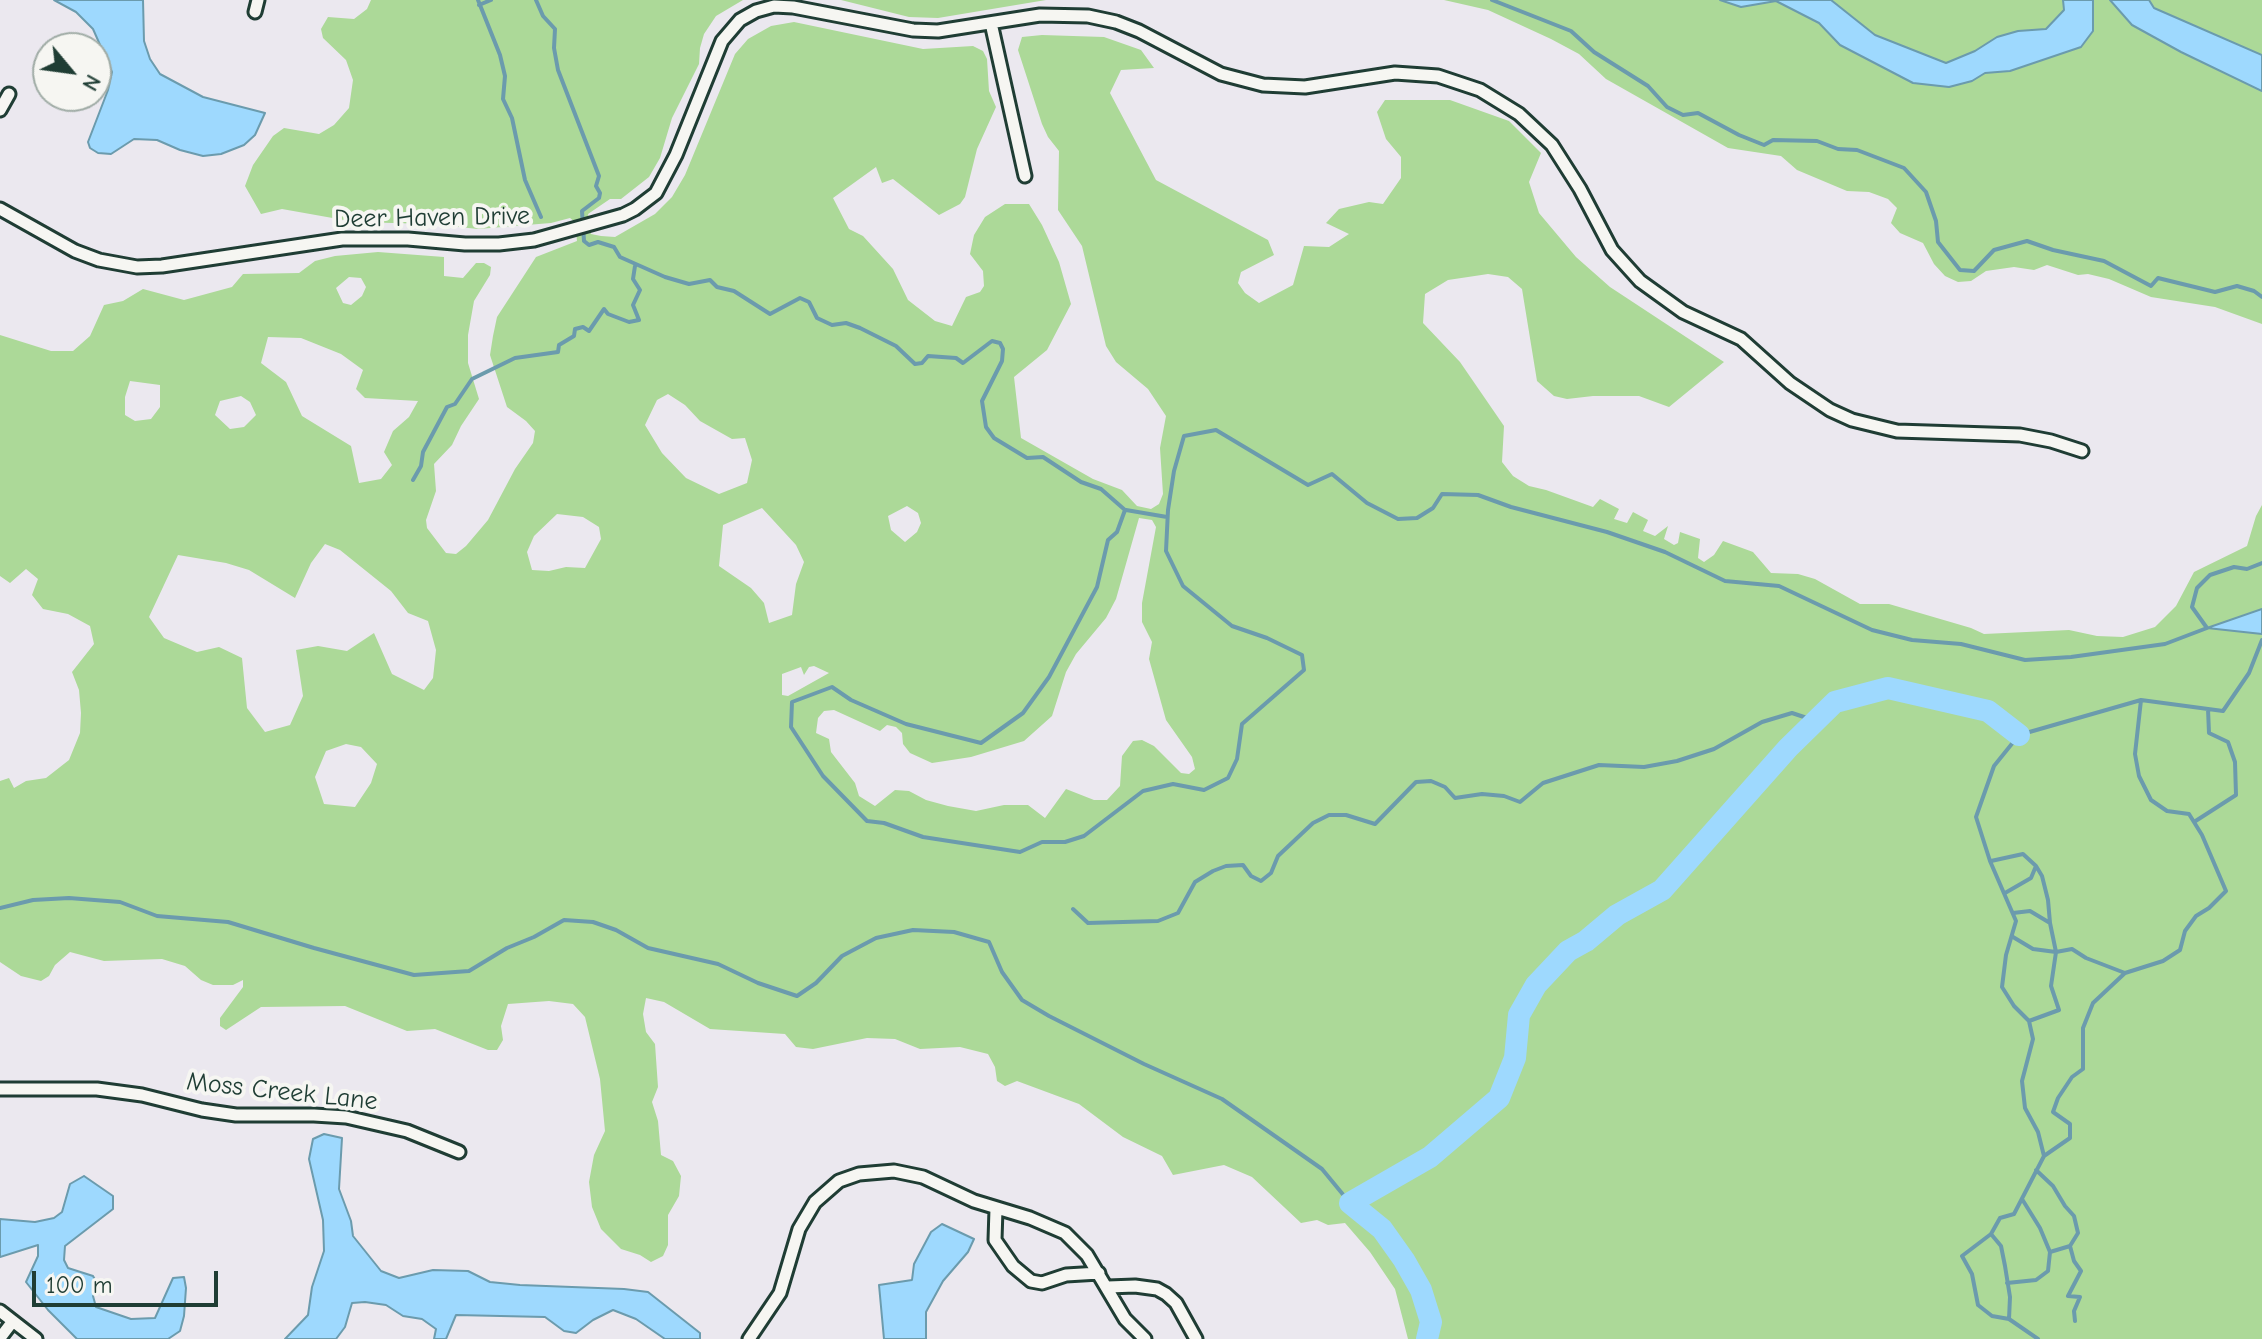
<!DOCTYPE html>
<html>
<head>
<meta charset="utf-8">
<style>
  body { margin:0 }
  #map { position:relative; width:2262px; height:1339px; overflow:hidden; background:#ebe8ef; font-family:"Comic Neue",sans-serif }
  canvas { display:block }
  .north { position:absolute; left:32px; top:32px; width:80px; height:80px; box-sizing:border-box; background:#f6f6f2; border:2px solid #a0aca6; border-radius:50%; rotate:119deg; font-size:22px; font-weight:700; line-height:32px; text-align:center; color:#1f3d34 }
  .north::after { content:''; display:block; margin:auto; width:28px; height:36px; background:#1f3d34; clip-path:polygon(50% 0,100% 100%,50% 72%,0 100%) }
  .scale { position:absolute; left:32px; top:1271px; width:186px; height:36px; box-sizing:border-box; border:4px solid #1f3d34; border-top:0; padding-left:10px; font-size:24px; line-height:28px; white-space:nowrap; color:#1f3d34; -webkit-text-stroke:6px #f6f6f2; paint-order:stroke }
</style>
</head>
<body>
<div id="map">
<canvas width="2262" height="1339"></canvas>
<div class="north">N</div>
<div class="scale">100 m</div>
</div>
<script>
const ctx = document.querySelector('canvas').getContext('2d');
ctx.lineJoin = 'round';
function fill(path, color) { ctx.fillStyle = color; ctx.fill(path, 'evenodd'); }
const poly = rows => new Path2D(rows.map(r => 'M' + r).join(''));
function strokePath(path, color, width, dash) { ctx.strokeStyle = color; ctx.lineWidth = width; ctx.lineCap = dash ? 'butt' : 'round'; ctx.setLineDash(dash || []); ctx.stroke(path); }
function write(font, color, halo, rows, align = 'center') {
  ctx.font = font + ' "Comic Neue",sans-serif'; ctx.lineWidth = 8; ctx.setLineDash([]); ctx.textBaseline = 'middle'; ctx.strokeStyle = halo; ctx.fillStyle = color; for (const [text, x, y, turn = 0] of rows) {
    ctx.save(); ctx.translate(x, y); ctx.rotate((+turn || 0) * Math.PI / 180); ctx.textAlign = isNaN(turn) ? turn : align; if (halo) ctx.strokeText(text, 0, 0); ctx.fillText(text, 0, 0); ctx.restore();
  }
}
fill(poly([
  [371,0,743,0,716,16,704,34,700,48,699,64,672,118,660,158,649,177,621,199,610,199,588,214,591,234,601,236,615,237,655,214,672,197,685,175,735,54,748,39,771,26,794,22,923,49,973,46,983,51,987,59,989,91,996,107,977,149,965,197,960,204,939,215,893,179,882,183,876,167,833,198,849,229,863,236,893,269,908,300,935,321,952,326,966,297,980,292,984,286,983,271,970,254,974,235,985,217,1005,204,1029,204,1042,225,1059,262,1071,304,1047,350,1014,377,1021,438,1093,479,1122,490,1137,506,1151,509,1159,504,1163,494,1160,448,1166,416,1148,389,1116,362,1106,346,1082,246,1058,210,1059,151,1048,137,1042,124,1018,50,1022,37,1042,35,1104,37,1141,50,1154,68,1121,70,1110,93,1156,180,1268,240,1274,255,1241,272,1238,283,1245,293,1259,303,1293,285,1304,246,1329,247,1349,234,1326,223,1339,209,1369,202,1383,204,1401,178,1401,157,1386,139,1377,112,1385,100,1450,100,1509,121,1541,153,1529,182,1539,213,1576,257,1610,287,1724,362,1669,407,1639,396,1593,396,1567,399,1554,396,1537,381,1522,289,1508,277,1488,274,1448,280,1425,294,1423,323,1460,362,1504,426,1502,462,1513,476,1529,486,1546,490,1593,507,1600,499,1619,509,1614,519,1627,523,1633,512,1648,520,1643,531,1655,536,1668,526,1664,539,1674,545,1678,543,1680,532,1700,539,1698,558,1704,562,1714,555,1723,541,1753,552,1771,573,1798,574,1815,579,1860,604,1889,604,1971,628,1984,634,2069,630,2097,636,2123,637,2155,627,2176,606,2194,572,2247,546,2256,516,2262,505,2262,609,2209,627,2262,634,2262,1339,1408,1339,1395,1289,1370,1252,1345,1223,1328,1225,1317,1220,1301,1223,1252,1177,1224,1165,1173,1175,1162,1156,1123,1137,1079,1104,1017,1081,1005,1086,997,1081,995,1067,988,1054,960,1047,920,1049,895,1039,867,1038,813,1049,796,1047,785,1034,710,1029,664,1002,646,998,643,1014,646,1032,655,1044,658,1087,652,1102,658,1121,661,1155,673,1161,681,1176,679,1196,668,1215,668,1245,663,1256,651,1262,640,1255,621,1249,601,1229,592,1207,589,1182,594,1155,605,1131,600,1079,585,1017,573,1004,549,1001,508,1004,501,1026,503,1040,497,1050,488,1050,435,1029,407,1031,345,1006,261,1007,226,1030,220,1026,220,1018,243,987,243,980,233,985,213,985,201,980,185,966,162,959,104,961,70,952,55,965,49,976,41,981,21,976,0,962,0,781,9,778,14,788,26,781,46,778,69,760,80,733,81,713,79,690,72,672,94,644,90,626,68,614,43,609,32,595,38,579,26,569,10,583,0,576,0,335,51,351,73,351,90,336,104,305,123,301,143,289,184,300,232,287,243,274,299,273,315,261,335,256,378,252,444,257,444,276,463,278,476,263,484,263,491,267,490,275,474,301,468,335,468,363,479,399,461,426,452,445,434,464,436,491,426,520,427,528,446,553,456,554,466,546,488,520,515,469,533,443,535,431,526,421,507,407,490,355,493,336,497,317,536,257,577,241,575,222,570,218,551,223,478,229,430,224,355,222,282,209,261,214,245,186,253,165,273,136,284,128,319,134,334,125,349,108,353,80,346,60,323,38,321,29,328,17,354,19,367,9],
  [349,277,361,278,366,287,362,296,351,305,343,303,336,288],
  [268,337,301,338,341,354,363,370,356,389,365,398,418,401,409,417,393,431,384,452,392,465,381,479,359,483,351,446,302,416,286,382,261,363],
  [130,381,160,385,160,407,151,419,135,421,125,415,125,397],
  [668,394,685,405,700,421,732,439,745,438,752,460,747,483,719,494,686,478,662,453,645,425,657,400],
  [241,396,250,402,256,415,244,427,230,429,215,415,220,401],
  [907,506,918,513,921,523,917,532,905,542,891,530,888,516],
  [762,508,796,545,804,562,796,584,792,615,769,623,764,603,751,588,719,566,723,525],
  [557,514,583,517,599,527,601,539,585,568,566,567,549,571,532,570,527,552,534,536],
  [1139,518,1152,520,1156,527,1142,603,1142,622,1152,642,1149,659,1166,720,1192,757,1195,769,1189,774,1181,773,1154,746,1142,740,1133,741,1122,756,1120,786,1107,800,1094,800,1066,789,1045,818,1028,805,1004,805,976,811,948,806,926,800,909,791,895,790,875,806,859,796,855,783,831,752,829,739,816,733,818,718,824,711,834,710,880,731,887,725,896,727,902,733,903,744,910,753,932,763,971,757,1024,741,1052,716,1066,672,1076,654,1106,618,1116,599],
  [325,544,340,550,391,591,408,613,428,621,436,650,433,678,424,690,392,674,374,633,347,651,318,646,296,650,303,696,290,725,265,732,247,708,242,658,219,647,197,652,164,638,149,617,178,555,226,563,249,570,295,598,311,563],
  [814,666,829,673,788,696,782,695,782,674,801,667,804,675,809,667],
  [346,744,361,747,377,764,371,783,355,807,324,804,315,777,326,751],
  [841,0,1046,0,938,18,909,17],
  [1444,0,1720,0,1741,7,1776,1,1819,23,1840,45,1913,83,1949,87,1972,81,1985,73,2010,71,2081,47,2093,31,2093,0,2110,0,2132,25,2181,52,2262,91,2262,324,2215,307,2151,297,2109,279,2088,274,2078,275,2047,265,2034,270,2014,267,1986,271,1971,281,1958,282,1945,276,1934,264,1923,243,1900,233,1891,223,1897,208,1888,199,1869,192,1847,191,1797,170,1781,156,1728,148,1606,79,1579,54,1551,39,1488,10],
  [1831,0,2063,0,2064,10,2046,29,2018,31,1997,37,1975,51,1946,63,1875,35],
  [2149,0,2262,0,2262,55,2153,8]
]), '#acd998');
const water = poly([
  [54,0,143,0,144,41,150,59,160,74,203,97,265,113,255,135,244,145,221,154,203,156,180,150,157,140,134,139,111,154,98,153,90,148,88,142,108,90,112,72,93,29,76,12,54,0],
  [1720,0,1831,0,1875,35,1946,63,1975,51,1997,37,2018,31,2046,29,2064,10,2063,0,2093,0,2093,31,2081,47,2010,71,1985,73,1972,81,1949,87,1913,83,1840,45,1819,23,1776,1,1741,7,1720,0],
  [2110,0,2149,0,2154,8,2262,55,2262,91,2181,52,2132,25,2110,0],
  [2262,609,2262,634,2207,628,2262,609],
  [324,1134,342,1138,339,1189,351,1221,353,1236,381,1271,399,1278,433,1270,468,1271,490,1282,520,1285,624,1289,648,1292,700,1333,700,1339,665,1339,636,1319,613,1310,593,1320,576,1333,564,1331,545,1317,456,1315,446,1339,434,1339,436,1329,422,1319,403,1316,386,1305,365,1302,352,1303,345,1327,336,1339,285,1339,308,1315,312,1287,324,1251,323,1220,309,1159,313,1139,324,1134],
  [84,1176,113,1196,113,1209,65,1246,64,1260,68,1268,93,1276,99,1287,93,1296,96,1307,131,1319,155,1318,173,1278,184,1277,186,1288,184,1316,180,1331,168,1339,77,1339,48,1310,26,1282,38,1256,38,1245,0,1257,0,1219,35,1222,54,1218,62,1212,70,1184,84,1176],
  [942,1224,974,1239,968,1252,943,1281,926,1312,926,1339,884,1339,879,1285,912,1280,914,1264,931,1232,942,1224]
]);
fill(water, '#9ed9fe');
strokePath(water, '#6b9bad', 2);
strokePath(poly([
  [478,0,500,55,505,76,503,99,512,118,525,180,541,217],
  [536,0,543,16,555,29,554,48,558,70,599,176,596,186,600,193,599,198,582,211,584,241,589,245,598,242,614,247,620,257,665,277,689,284,710,280,717,287,734,291,770,314,800,298,809,302,817,318,832,325,846,323,860,328,896,346,915,364,922,363,928,356,956,358,963,363,992,341,1000,343,1003,349,1002,361,982,401,986,427,994,438,1027,458,1043,457,1081,482,1101,489,1125,510,1117,532,1108,540,1097,587,1049,677,1023,713,981,743,906,724,851,700,832,687,792,702,791,727,823,776,867,821,884,823,923,837,1020,852,1042,842,1065,842,1084,836,1143,791,1173,784,1204,790,1228,778,1237,759,1242,724,1304,670,1302,655,1267,638,1232,626,1183,586,1166,551,1168,510,1174,471,1184,436,1216,430,1308,485,1332,474,1367,503,1398,519,1417,518,1433,508,1442,494,1478,495,1511,507,1607,532,1665,552,1725,581,1779,586,1872,630,1912,640,1961,644,2025,660,2071,657,2165,644,2207,628,2192,607,2197,588,2210,575,2234,567,2247,569,2262,563],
  [1492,0,1571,31,1594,52,1648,86,1667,107,1683,115,1698,113,1739,135,1764,145,1773,140,1817,141,1838,149,1857,150,1904,168,1926,192,1936,221,1938,242,1960,270,1974,271,1994,250,2027,241,2053,250,2104,261,2151,286,2158,278,2215,292,2237,286,2254,291,2262,297],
  [479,5,491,0],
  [413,480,421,466,423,452,447,407,455,404,472,379,515,358,558,352,559,345,574,336,575,329,583,327,589,331,604,309,608,314,629,322,639,320,633,305,640,290,633,279,635,266],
  [1126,510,1167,517],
  [2194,822,2236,795,2235,762,2228,742,2209,733,2208,709],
  [1991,861,2023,854,2036,866,2042,876,2048,900,2050,923],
  [2005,893,2031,878,2036,866],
  [0,908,33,900,69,898,120,902,157,916,228,922,314,948,414,975,469,971,507,948,534,937,564,920,593,922,616,930,648,948,718,964,758,983,797,996,816,983,842,956,876,938,913,930,954,932,989,942,1002,972,1022,1000,1049,1016,1144,1064,1222,1099,1322,1169,1350,1203],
  [1073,909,1088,923,1158,921,1178,913,1195,882,1213,871,1226,866,1243,865,1251,876,1261,881,1271,873,1278,856,1313,823,1329,815,1346,815,1375,824,1416,782,1431,781,1445,787,1455,798,1482,794,1504,796,1520,802,1543,783,1599,765,1644,767,1677,761,1714,749,1762,722,1792,713,1816,721],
  [2013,913,2030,911,2050,923,2056,952,2051,986,2059,1010,2029,1021],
  [2013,937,2033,949,2056,952,2072,949,2086,958,2125,973],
  [2044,1156,2070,1138,2070,1124,2053,1112,2058,1098,2072,1077,2083,1069,2083,1028,2093,1003,2125,973,2163,961,2180,950,2185,931,2196,916,2209,908,2226,891,2202,835,2189,814,2167,811,2151,800,2139,776,2135,754,2141,700],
  [2036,1170,2053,1186,2065,1206,2074,1216,2078,1233,2070,1246,2050,1252],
  [1991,1234,2001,1246,2005,1266,2010,1297,2009,1319],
  [2070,1246,2074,1261,2081,1271,2068,1296,2080,1297,2074,1311,2075,1321],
  [2007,1283,2036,1280,2048,1271,2050,1252,2040,1228,2022,1199],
  [2038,1339,2009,1319,1992,1316,1978,1305,1972,1274,1962,1256,1991,1234,2000,1218,2014,1214,2044,1156,2038,1132,2025,1108,2022,1081,2033,1039,2029,1021,2014,1006,2002,987,2006,955,2016,921,1990,861,1976,817,1994,766,2019,735,2141,700,2223,711,2249,673,2262,640]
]), '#6b9bad', 4);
strokePath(poly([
  [1427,1339,1431,1322,1421,1290,1404,1260,1382,1229,1350,1203,1430,1157,1499,1098,1515,1058,1519,1015,1536,985,1568,951,1586,941,1617,915,1662,890,1788,748,1835,702,1888,688,1988,711,2019,735]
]), '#9ed9fe', 22);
const street = poly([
  [255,12,258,0],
  [991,23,1025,176],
  [0,110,9,94],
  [0,209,75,251,99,260,137,267,162,266,342,239,408,239,465,244,499,244,534,240,623,215,635,209,656,193,676,155,722,41,740,20,756,11,774,6,793,7,913,30,938,31,1040,15,1088,16,1116,22,1139,31,1221,74,1263,85,1305,87,1395,73,1438,76,1480,90,1519,114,1552,145,1580,189,1612,250,1640,281,1683,312,1741,339,1790,383,1830,410,1852,420,1897,431,2020,435,2051,441,2082,451],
  [0,1089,97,1089,142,1095,202,1110,236,1115,314,1115,346,1117,407,1131,459,1152],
  [996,1209,995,1240,1013,1266,1031,1281,1042,1283,1066,1275,1099,1273],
  [1108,1287,1135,1286,1157,1289,1166,1294,1176,1303,1196,1339],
  [0,1311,36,1339],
  [0,1338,13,1321],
  [749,1339,780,1293,799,1229,815,1202,839,1181,859,1174,894,1171,923,1177,974,1201,1030,1218,1065,1233,1087,1255,1125,1319,1145,1339]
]);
strokePath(street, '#1f3d34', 17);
strokePath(street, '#f6f6f2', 11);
write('26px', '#1f3d34', '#f6f6f2', [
  ["Deer Haven Drive",432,218,-1],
  ["Moss Creek Lane",282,1092,6]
]);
</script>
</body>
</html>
